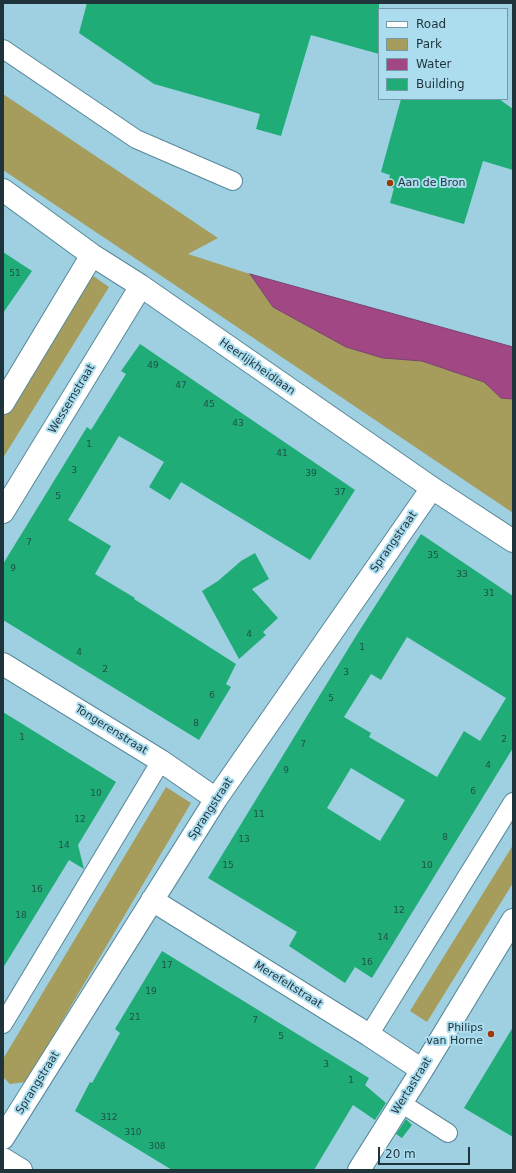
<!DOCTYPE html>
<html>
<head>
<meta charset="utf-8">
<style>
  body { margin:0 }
  #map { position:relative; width:516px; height:1173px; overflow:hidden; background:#9ed0e2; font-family:"DejaVu Sans",sans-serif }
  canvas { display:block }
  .frame { position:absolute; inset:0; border:4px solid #1f333a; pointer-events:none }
  .legend { position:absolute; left:378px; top:8px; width:130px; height:92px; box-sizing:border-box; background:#abddef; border:1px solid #7399a7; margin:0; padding:5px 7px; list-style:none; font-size:12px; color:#1f333a }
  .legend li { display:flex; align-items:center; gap:8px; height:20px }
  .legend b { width:20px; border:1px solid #7399a7 }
  .scale { position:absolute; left:378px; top:1147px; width:92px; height:18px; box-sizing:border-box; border:2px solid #1f333a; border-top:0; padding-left:5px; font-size:12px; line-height:14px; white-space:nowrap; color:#1f333a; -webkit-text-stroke:3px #abddef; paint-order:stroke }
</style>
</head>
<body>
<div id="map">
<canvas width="516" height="1173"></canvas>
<div class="frame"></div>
<ul class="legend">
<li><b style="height:5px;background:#fff"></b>Road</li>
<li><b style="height:11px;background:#a69d5d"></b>Park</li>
<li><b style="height:11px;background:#a14884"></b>Water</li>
<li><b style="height:11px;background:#1fac77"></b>Building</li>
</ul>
<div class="scale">20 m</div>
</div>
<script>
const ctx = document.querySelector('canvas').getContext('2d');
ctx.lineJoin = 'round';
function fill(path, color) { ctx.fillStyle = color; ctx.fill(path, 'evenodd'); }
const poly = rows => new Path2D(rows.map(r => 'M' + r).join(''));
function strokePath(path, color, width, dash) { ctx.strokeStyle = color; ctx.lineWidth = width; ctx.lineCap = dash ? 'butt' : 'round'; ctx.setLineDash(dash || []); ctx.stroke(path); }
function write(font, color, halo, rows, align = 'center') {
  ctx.font = font + ' "DejaVu Sans",sans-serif'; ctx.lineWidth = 4; ctx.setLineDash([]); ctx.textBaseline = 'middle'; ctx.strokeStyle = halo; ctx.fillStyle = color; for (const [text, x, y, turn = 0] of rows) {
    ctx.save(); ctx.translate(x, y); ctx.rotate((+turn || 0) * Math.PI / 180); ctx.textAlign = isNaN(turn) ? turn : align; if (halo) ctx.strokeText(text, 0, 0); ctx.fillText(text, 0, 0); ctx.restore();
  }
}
fill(poly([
  [3,94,218,238,188,254,250,274,273,307,346,347,383,358,422,361,484,382,501,398,513,399,513,513,157,273,3,170],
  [86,271,109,287,3,458,3,406],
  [166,787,191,803,26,1082,10,1084,3,1077,3,1059],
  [513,845,513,883,427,1022,410,1011]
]), '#a69d5d');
const water = poly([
  [250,274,513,347,513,399,501,398,484,382,422,361,383,358,346,347,273,307,250,274]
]);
fill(water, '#a14884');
strokePath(water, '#7a426e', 1);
fill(poly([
  [87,3,379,3,379,54,311,35,281,136,256,129,260,114,154,84,79,33],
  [401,99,499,99,513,109,513,170,483,161,464,224,390,203,394,188,387,186,390,175,381,172],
  [3,252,32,271,3,313],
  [140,344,355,490,310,560,181,482,170,500,149,487,164,462,119,436,68,520,111,546,95,574,135,598,134,599,236,664,226,684,231,687,199,740,3,620,3,564,87,427,91,430,126,374,121,371],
  [421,534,513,596,513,748,372,978,355,967,345,983,289,946,297,932,208,878,356,636],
  [407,637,506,698,480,741,464,731,437,777,369,737,371,733,344,717,371,674,381,680],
  [351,768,405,800,380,841,327,808],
  [255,553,269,579,252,589,278,618,263,632,266,635,239,659,202,591,218,581,241,561],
  [3,712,116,782,78,845,84,869,69,860,3,968],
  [162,951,369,1078,365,1085,386,1103,375,1120,353,1105,314,1170,172,1170,75,1111,90,1082,92,1083,120,1033,115,1029],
  [513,1027,513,1137,464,1108],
  [406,1119,412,1125,402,1138,396,1134]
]), '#1fac77');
const service = poly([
  [3,49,136,139,233,181],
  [3,1024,161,761],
  [369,1035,513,802],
  [401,1103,448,1133]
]);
const minor = poly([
  [3,190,92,255,141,286,432,488,513,541],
  [3,403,92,255],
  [3,512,141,286],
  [3,664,161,761,216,799],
  [152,900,369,1035,422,1070],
  [3,1138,216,799,432,488],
  [3,1159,21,1170],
  [359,1170,422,1070,513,920]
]);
strokePath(service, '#588899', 20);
strokePath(minor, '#588899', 24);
strokePath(service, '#fff', 18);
strokePath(minor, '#fff', 22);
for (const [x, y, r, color] of [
  [390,183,4,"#9e3a05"],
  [491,1034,4,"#9e3a05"]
]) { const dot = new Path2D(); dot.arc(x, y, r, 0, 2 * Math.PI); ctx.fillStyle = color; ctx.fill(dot); strokePath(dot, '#abddef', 1.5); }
write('9px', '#1f5149', null, [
  ["51",15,274],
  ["49",153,366],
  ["47",181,386],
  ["45",209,405],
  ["43",238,424],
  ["1",89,445],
  ["41",282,454],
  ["3",74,471],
  ["39",311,474],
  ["37",340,493],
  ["5",58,497],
  ["7",29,543],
  ["35",433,556],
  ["9",13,569],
  ["33",462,575],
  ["31",489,594],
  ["4",249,635],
  ["1",362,648],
  ["4",79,653],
  ["2",105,670],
  ["3",346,673],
  ["6",212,696],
  ["5",331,699],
  ["8",196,724],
  ["1",22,738],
  ["2",504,740],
  ["7",303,745],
  ["4",488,766],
  ["9",286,771],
  ["6",473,792],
  ["10",96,794],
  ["11",259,815],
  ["12",80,820],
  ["8",445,838],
  ["13",244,840],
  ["14",64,846],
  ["15",228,866],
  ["10",427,866],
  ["16",37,890],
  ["12",399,911],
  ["18",21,916],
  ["14",383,938],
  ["16",367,963],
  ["17",167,966],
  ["19",151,992],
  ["21",135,1018],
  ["7",255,1021],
  ["5",281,1037],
  ["3",326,1065],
  ["1",351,1081],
  ["312",109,1118],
  ["310",133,1133],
  ["308",157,1147]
]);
write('11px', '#1f333a', '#abddef', [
  ["Aan de Bron",398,183],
  ["Philips",483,1028,"right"],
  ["van Horne",483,1041,"right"]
], 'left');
write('11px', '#1f333a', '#abddef', [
  ["Heerlijkheidlaan",257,367,35],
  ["Wessemstraat",72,399,-59],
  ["Sprangstraat",394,542,-55],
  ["Tongerenstraat",111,730,32],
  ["Sprangstraat",211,809,-57],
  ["Merefeltstraat",288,985,32],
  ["Sprangstraat",38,1083,-58],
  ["Wertastraat",412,1086,-58]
]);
</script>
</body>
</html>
